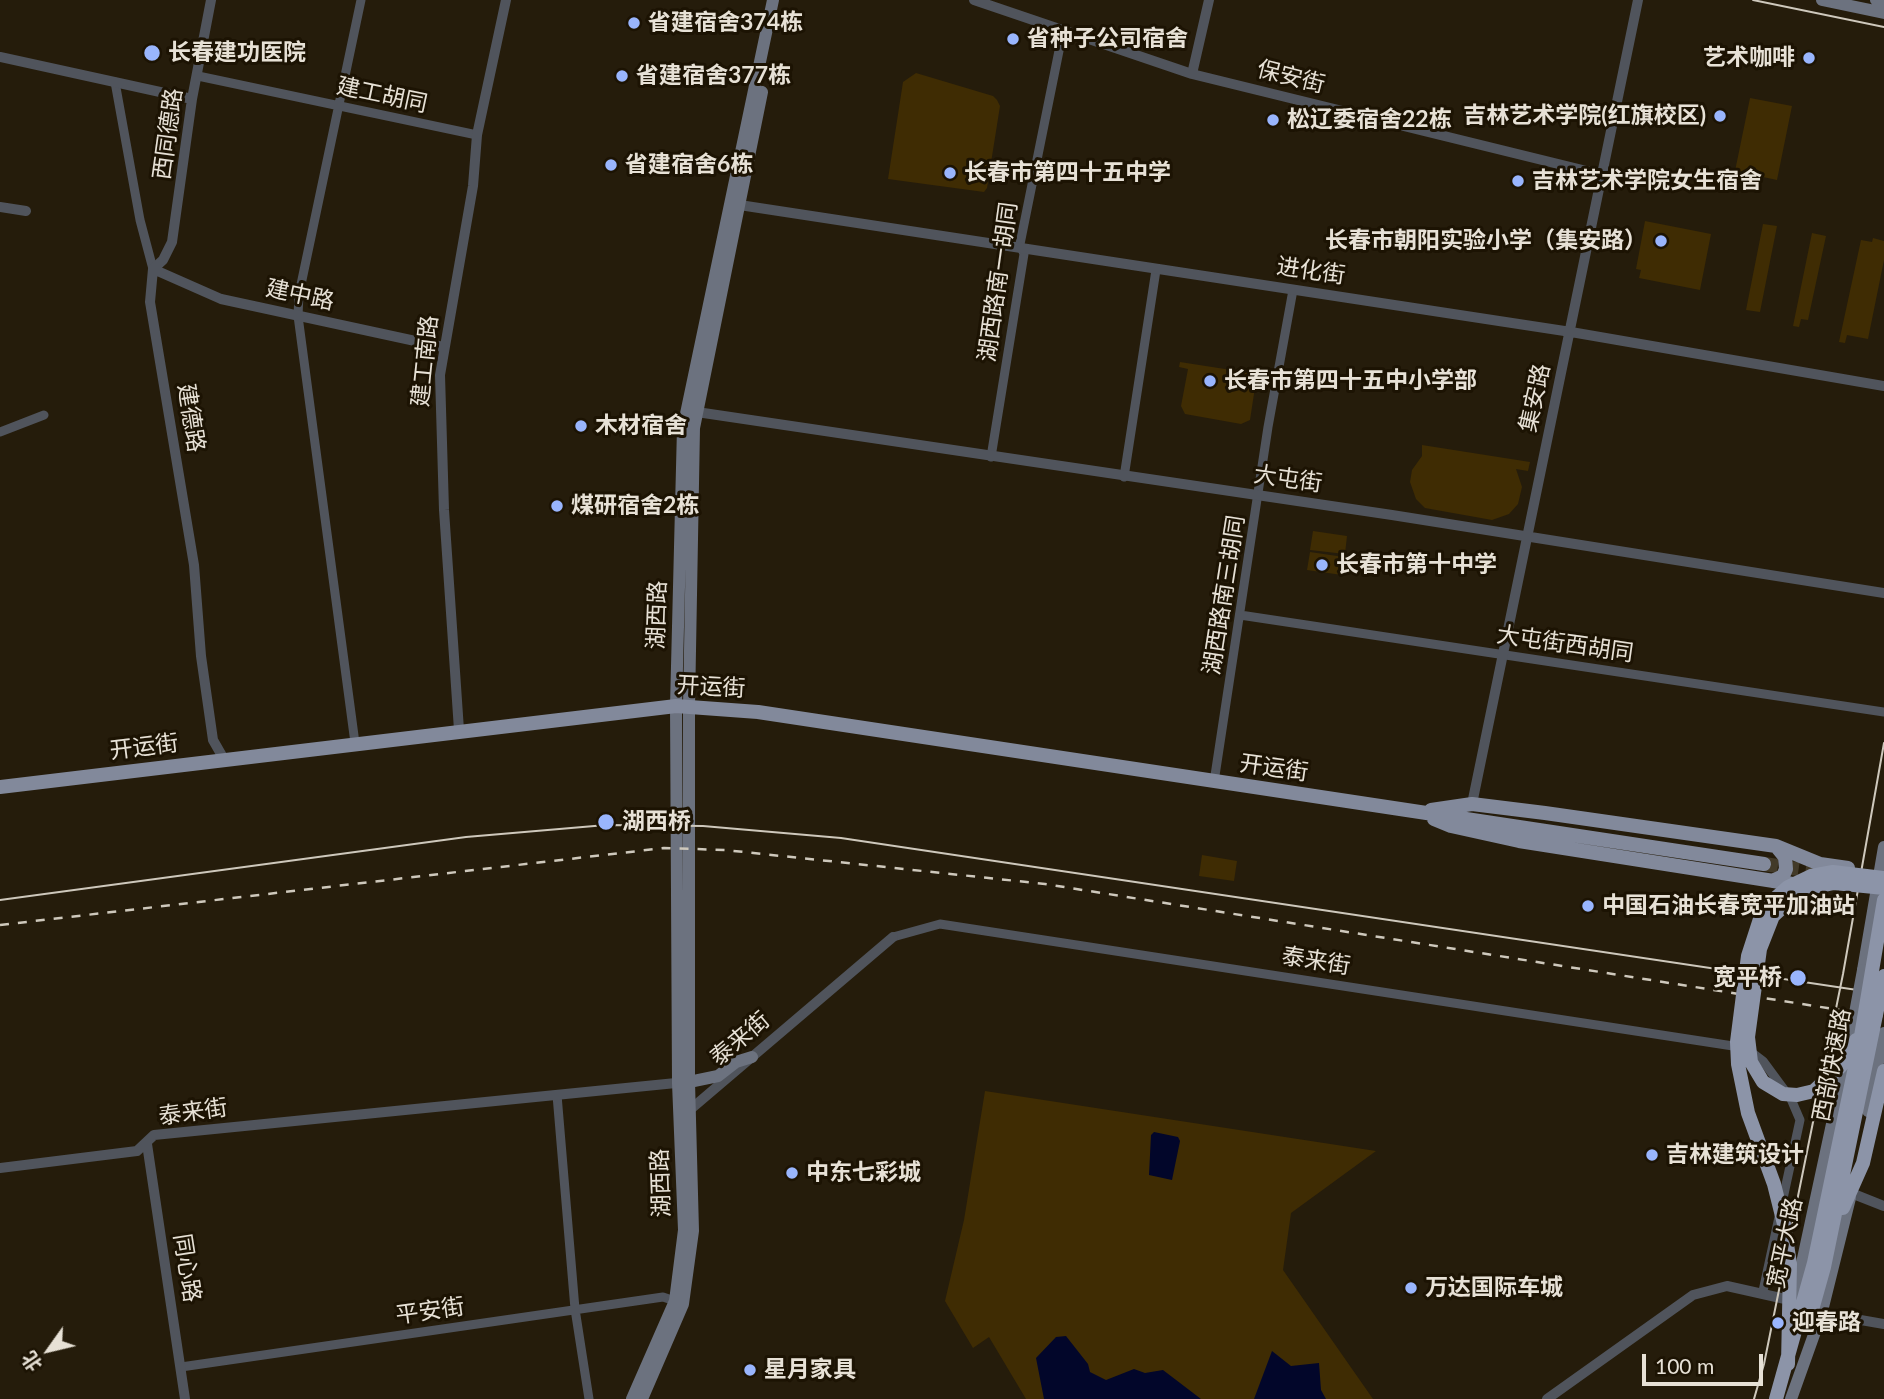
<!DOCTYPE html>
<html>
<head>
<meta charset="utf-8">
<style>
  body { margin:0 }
  #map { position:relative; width:1884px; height:1399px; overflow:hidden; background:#251c0b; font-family:Lato,"Noto Sans SC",sans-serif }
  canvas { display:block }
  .north { position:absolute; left:14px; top:1315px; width:70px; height:70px; -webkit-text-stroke:5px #1c1303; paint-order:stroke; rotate:236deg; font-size:19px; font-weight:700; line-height:28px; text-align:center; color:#e7e1d6 }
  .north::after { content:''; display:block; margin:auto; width:24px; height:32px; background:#e7e1d6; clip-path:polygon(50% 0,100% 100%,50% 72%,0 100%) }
  .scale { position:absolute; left:1642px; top:1354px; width:121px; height:32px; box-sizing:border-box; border:4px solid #e7e1d6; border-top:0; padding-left:9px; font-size:21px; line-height:24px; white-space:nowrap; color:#e7e1d6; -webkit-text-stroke:5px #1c1303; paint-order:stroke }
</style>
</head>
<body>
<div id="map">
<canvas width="1884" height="1399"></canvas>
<div class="north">北</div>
<div class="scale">100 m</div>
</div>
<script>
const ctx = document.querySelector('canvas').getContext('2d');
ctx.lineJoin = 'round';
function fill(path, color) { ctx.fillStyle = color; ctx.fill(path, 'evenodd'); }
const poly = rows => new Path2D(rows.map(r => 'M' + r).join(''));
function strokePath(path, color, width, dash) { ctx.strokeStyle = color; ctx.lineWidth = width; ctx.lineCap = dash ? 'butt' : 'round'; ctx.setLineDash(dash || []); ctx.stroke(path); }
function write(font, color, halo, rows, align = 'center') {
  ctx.font = font + ' Lato,"Noto Sans SC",sans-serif'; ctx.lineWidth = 6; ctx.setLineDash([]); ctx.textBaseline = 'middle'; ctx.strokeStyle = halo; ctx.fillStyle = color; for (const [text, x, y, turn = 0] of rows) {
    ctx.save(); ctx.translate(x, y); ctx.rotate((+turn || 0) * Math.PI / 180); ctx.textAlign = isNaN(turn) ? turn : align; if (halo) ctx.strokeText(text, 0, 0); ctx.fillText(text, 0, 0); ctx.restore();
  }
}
fill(poly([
  [916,73,993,96,997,100,1000,106,987,188,984,192,888,179,903,82],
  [1750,98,1792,106,1777,180,1735,171],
  [1645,221,1711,234,1700,290,1639,278,1641,270,1636,269],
  [1763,224,1777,226,1760,312,1746,310],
  [1812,233,1826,236,1808,320,1801,319,1799,327,1793,326],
  [1873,238,1884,241,1884,260,1868,339,1847,335,1845,343,1839,342,1861,240,1872,242],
  [1180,362,1257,374,1250,420,1241,424,1185,414,1181,406,1188,369,1179,367],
  [1422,445,1530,462,1528,471,1516,469,1522,487,1518,504,1509,514,1492,520,1425,508,1416,499,1410,482,1412,470,1422,456],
  [1313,531,1347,536,1345,554,1310,550],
  [1310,552,1344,557,1342,575,1307,570],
  [1202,855,1237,861,1234,881,1199,876],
  [985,1091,1376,1151,1291,1213,1283,1270,1373,1399,1026,1399,989,1337,973,1348,945,1301,964,1220]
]), '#3f2c03');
fill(poly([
  [1154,1132,1178,1137,1180,1141,1172,1180,1149,1175,1151,1135],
  [1066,1336,1088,1364,1090,1372,1106,1380,1134,1369,1145,1373,1163,1370,1201,1399,1044,1399,1036,1358,1056,1337],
  [1272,1351,1291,1366,1319,1363,1321,1390,1326,1399,1254,1399]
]), '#02062a');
strokePath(poly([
  [1764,864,1825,873]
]), '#423a29', 14, [14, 7]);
strokePath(poly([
  [198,76,477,135],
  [115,82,140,220,153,269],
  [0,432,44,415],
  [991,457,1024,254,1020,244,1063,31],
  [1124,477,1156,270],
  [1240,615,1884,712],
  [355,743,298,316,299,294,361,0],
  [1214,782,1268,427,1293,290],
  [893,937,940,924,1746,1048,1763,1061,1791,1099,1800,1120,1763,1291],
  [557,1095,575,1309,589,1399],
  [181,1367,663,1297,678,1302]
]), '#50545c', 9);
strokePath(poly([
  [974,0,1192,74,1603,175],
  [0,57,192,99],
  [1192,74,1209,0],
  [733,204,1571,332,1884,386],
  [0,207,26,211],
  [153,269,150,302,194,565,201,656,213,740,225,761],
  [153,269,221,299,443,347],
  [153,269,163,260,172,242,192,99,211,0],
  [690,411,1392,515,1884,593],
  [459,730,444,510,440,375,473,186,477,135,506,0],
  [1472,804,1638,0],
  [685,1114,893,937],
  [147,1144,185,1399],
  [0,1168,137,1151,154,1135,686,1082],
  [1851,1193,1884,1206],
  [1815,1312,1884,1324],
  [1547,1399,1693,1295,1727,1286,1794,1301]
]), '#50545c', 10);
strokePath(poly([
  [1822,0,1884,13],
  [1876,0,1884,2],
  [1863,970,1884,847],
  [689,1082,718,1076,736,1062,752,1057],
  [1868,1111,1884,1033],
  [1793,1305,1846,1059],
  [632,1399,675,1301,684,1230,678,1083,676,706,683,428,773,0],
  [642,1399,683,1304,693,1231,689,1082,689,706,694,428,762,92],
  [1791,1399,1821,1315,1850,1198]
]), '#6c727f', 12);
strokePath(poly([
  [0,787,676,706,758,712,1764,864],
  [1431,810,1472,804,1545,813,1776,846,1820,864,1848,868],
  [1434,819,1451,826,1519,841,1799,885],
  [1772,881,1783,876,1786,869,1785,857,1776,846]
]), '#82899b', 14);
strokePath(poly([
  [1753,0,1884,27],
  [0,900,466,837,606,825,703,826,841,838,1884,994],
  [1754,1399,1764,1364,1843,974,1884,743]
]), '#cec8bc', 2);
strokePath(poly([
  [0,925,664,848,725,850,1045,884,1884,1017]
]), '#cec8bc', 2.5, [9, 9]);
strokePath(poly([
  [1849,1045,1863,970]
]), '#6c727f', 12);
strokePath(poly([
  [1856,1040,1841,1066,1814,1091,1797,1095,1783,1094,1763,1082,1751,1062,1748,1037,1760,949,1773,916,1801,890,1834,883,1884,888],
  [1843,1208,1863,1163,1884,1071],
  [1808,1324,1824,1267,1884,976],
  [1788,1364,1790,1264,1784,1224,1774,1184,1748,1113,1738,1064,1737,1042,1748,956,1760,919,1771,902,1788,887,1811,876,1833,872,1884,878],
  [1776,1399,1814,1263,1859,1048,1884,900]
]), '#8c94a8', 14);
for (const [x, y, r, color] of [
  [634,23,7,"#99b5fd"],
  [1013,39,7,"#99b5fd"],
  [152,53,9,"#99b5fd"],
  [1809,58,7,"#99b5fd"],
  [622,76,7,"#99b5fd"],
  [1720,116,7,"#99b5fd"],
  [1273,120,7,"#99b5fd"],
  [611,165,7,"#99b5fd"],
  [950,173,7,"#99b5fd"],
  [1518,181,7,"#99b5fd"],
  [1661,241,7,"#99b5fd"],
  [1210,381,7,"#99b5fd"],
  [581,426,7,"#99b5fd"],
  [557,506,7,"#99b5fd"],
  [1322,565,7,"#99b5fd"],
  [606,822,9,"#99b5fd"],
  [1588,906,7,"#99b5fd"],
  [1798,978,9,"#99b5fd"],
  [1652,1155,7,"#99b5fd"],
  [792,1173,7,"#99b5fd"],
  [1411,1288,7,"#99b5fd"],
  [1778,1323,7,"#99b5fd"],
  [750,1370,7,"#99b5fd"]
]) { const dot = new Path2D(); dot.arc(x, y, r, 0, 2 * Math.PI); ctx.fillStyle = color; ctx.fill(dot); strokePath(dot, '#1c1303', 2.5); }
write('bold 23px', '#e7e1d6', '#1c1303', [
  ["省建宿舍374栋",648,23],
  ["省种子公司宿舍",1027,39],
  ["长春建功医院",168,53],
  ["艺术咖啡",1795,58,"right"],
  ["省建宿舍377栋",636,76],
  ["吉林艺术学院(红旗校区)",1706,116,"right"],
  ["松辽委宿舍22栋",1287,120],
  ["省建宿舍6栋",625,165],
  ["长春市第四十五中学",964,173],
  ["吉林艺术学院女生宿舍",1532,181],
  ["长春市朝阳实验小学（集安路）",1647,241,"right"],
  ["长春市第四十五中小学部",1224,381],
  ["木材宿舍",595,426],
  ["煤研宿舍2栋",571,506],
  ["长春市第十中学",1336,565],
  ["湖西桥",622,822],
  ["中国石油长春宽平加油站",1602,906],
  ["宽平桥",1782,978,"right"],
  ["吉林建筑设计",1666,1155],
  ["中东七彩城",806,1173],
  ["万达国际车城",1425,1288],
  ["迎春路",1792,1323],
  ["星月家具",764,1370]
], 'left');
write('23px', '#e7e1d6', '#1c1303', [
  ["保安街",1291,77,14],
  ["建工胡同",382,95,12],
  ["西同德路",168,134,-82],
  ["进化街",1311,271,8],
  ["湖西路南一胡同",998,282,-82],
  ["建中路",300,295,12],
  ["建工南路",425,361,-84],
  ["集安路",1535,398,-78],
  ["建德路",191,418,81],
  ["大屯街",1288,479,8],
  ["湖西路南三胡同",1224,595,-81],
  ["湖西路",657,615,-88],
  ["大屯街西胡同",1565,644,8],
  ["开运街",711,687,3],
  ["开运街",144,747,-7],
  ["开运街",1274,768,8],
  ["泰来街",1316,961,9],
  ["泰来街",740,1039,-40],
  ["西部快速路",1832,1065,-79],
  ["泰来街",193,1112,-8],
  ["湖西路",661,1183,-92],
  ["宽平大路",1785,1243,-78],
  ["同心路",187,1268,81],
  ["平安街",430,1311,-8]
]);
</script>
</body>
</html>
